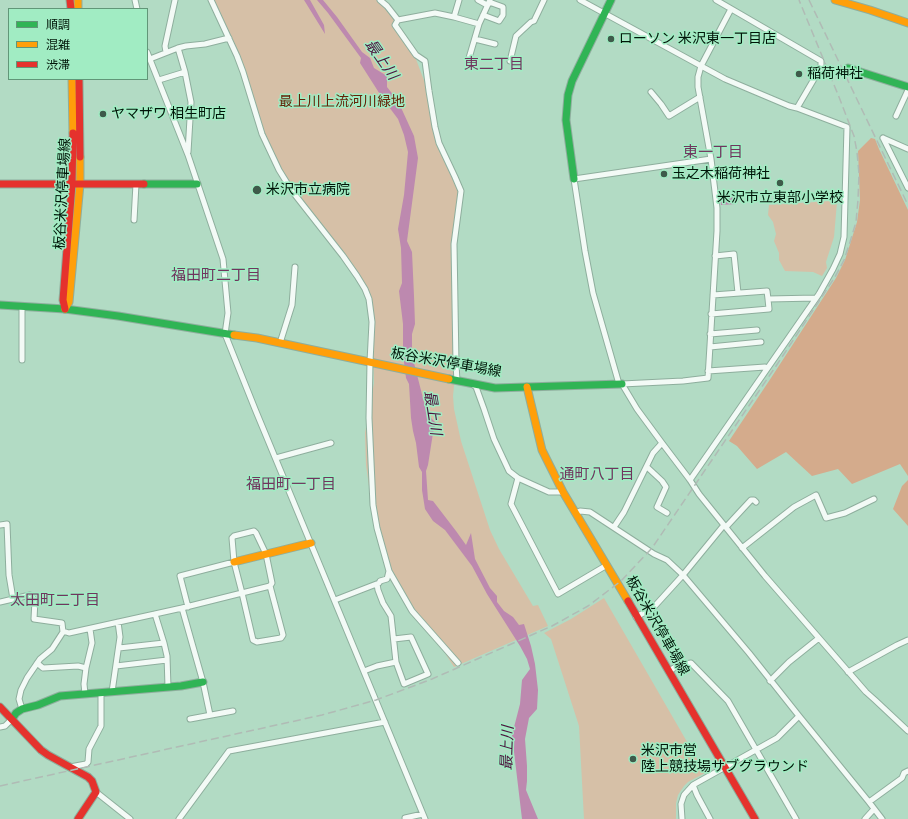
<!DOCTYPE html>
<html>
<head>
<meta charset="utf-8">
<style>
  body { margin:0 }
  #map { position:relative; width:908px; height:819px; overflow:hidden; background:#b2dbc4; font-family:Signika,"Noto Sans JP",sans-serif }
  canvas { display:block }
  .legend { position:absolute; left:8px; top:8px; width:140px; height:72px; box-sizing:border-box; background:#a1ecc3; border:1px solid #619678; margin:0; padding:5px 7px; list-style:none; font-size:12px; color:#001508 }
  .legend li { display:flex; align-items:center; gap:8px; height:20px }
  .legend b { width:20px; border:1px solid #619678 }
</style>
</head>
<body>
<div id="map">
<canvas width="908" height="819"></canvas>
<ul class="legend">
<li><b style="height:5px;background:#30b455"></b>順調</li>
<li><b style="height:5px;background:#ff9f0a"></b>混雑</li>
<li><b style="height:5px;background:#e5322d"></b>渋滞</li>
</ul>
</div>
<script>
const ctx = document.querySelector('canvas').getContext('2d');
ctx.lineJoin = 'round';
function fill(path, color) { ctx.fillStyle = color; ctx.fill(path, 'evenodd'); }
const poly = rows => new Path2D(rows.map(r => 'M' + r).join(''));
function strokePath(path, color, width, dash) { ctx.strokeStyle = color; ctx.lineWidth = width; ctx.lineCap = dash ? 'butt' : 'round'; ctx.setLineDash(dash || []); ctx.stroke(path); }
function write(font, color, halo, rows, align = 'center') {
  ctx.font = font + ' Signika,"Noto Sans JP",sans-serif'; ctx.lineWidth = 3; ctx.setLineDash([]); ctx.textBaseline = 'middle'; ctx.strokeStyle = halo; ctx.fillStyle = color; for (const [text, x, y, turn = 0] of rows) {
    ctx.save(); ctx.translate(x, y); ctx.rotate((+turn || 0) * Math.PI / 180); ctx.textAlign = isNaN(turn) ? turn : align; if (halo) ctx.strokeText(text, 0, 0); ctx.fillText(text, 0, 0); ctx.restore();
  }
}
fill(poly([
  [212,0,377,0,387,8,396,20,394,26,414,54,428,91,434,127,459,191,453,244,455,376,453,396,454,409,461,441,490,530,499,549,533,606,538,605,548,626,454,667,439,644,410,612,391,581,375,529,366,465,365,433,374,383,371,298,287,181,263,133,244,72],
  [831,201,837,202,834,237,826,262,827,268,822,276,813,272,785,271,779,260,779,253,774,241,776,234,773,222,768,215,769,205],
  [604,598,705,773,688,782,684,786,678,795,676,803,676,819,584,819,579,726,551,639,544,633,571,619]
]), '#d6c0a7');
fill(poly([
  [871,138,875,139,879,149,908,210,908,476,900,464,852,484,838,469,812,476,786,452,757,469,737,446,729,441,771,378,836,278,845,260,857,222,860,200,858,151],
  [908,480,908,526,893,509,902,486]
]), '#d4ab8c');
fill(poly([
  [304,0,310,0,324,25,325,34],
  [317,0,323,0,337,17,362,52,370,58,374,68,387,76,387,87,398,101,414,136,418,158,407,241,412,252,414,296,415,324,412,334,412,352,413,359,427,414,436,423,433,433,428,465,426,471,428,500,433,501,456,531,466,545,471,533,475,559,490,588,497,596,497,602,504,611,513,617,519,625,524,624,531,646,535,664,538,690,537,709,529,718,525,739,527,766,527,781,526,790,538,819,522,819,512,735,520,704,522,680,530,669,527,659,520,646,487,594,472,566,445,530,433,521,425,509,422,490,422,472,419,467,416,443,413,431,411,418,409,384,406,378,403,354,403,324,399,291,402,283,401,248,398,229,404,195,408,152,404,135,398,119,383,99,360,63,361,58,328,13],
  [736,197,736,204,721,205,720,198]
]), '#bd89af');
const street = poly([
  [135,0,137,9],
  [211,0,237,56,243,72,262,134,279,170,292,191,343,256,357,276,365,289,369,299,372,322,370,362,369,418,373,505,377,528,389,571,412,611,458,663],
  [380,0,387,6,398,20],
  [478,0,487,5],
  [580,0,725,79,789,106,797,108,847,127,844,237,840,254,833,269,819,294,690,480],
  [716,0,821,61,821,67,797,108],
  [731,9,701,66,698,77,698,87,711,159,717,208,717,231,708,378,683,381,622,384,637,409,662,443,690,480,699,494,765,576,866,692,875,700,908,731],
  [483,15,499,21,503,15,503,7,489,2],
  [454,17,459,0],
  [398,20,395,25,416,55,425,61,429,91,435,127,439,143,455,177,461,191,454,244,456,364,457,381],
  [398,20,435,13,454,17,479,24],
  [475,39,495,44],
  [147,52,188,155,223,259,228,313,225,334,255,409,425,819],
  [166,52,165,46,175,0],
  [469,58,479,24,490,0],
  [150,59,178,48,186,46,205,44,229,38],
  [510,61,516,36,531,22,534,21,544,0],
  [185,72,191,102,188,152],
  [159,80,185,72,178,48],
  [651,92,661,104,669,116,700,97],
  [896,116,908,90],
  [883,138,908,188],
  [883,138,908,149],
  [134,220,136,184],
  [715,256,734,254,738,293],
  [713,295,767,291,768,299],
  [22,307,22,360],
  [711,314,769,309,768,299,816,298],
  [710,334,757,330],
  [280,343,292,305,295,267],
  [710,347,761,342],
  [708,371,765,367],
  [472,384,476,387,484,409,494,439,509,471,518,478,549,492,563,492],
  [619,384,593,293,585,251,574,179,711,159],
  [276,458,331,443],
  [647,467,662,481,666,487,657,507,667,513],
  [518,478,511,504,558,594,607,565],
  [575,513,580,511,590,512,654,554,667,560,683,575,749,653,799,716,869,802,882,819],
  [0,525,7,524,9,575,13,599],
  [614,527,624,512,653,453,662,443],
  [726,527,751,500,754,500,756,502],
  [742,548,794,507,816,495,826,518,845,513,874,499],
  [377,584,378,590,383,603,391,616,396,662],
  [335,600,379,583,380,581,387,579,389,571],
  [0,602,30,595,35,600,34,619,62,623,63,632],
  [188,607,180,576,234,562],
  [182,608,203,682,210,715],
  [155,614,164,643,167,656,168,687],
  [636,617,653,608,683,575,724,525],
  [119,648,164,643],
  [37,663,43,668,78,666,86,668],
  [116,666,167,660],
  [364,671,377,666,396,662,404,684,428,674,411,637,394,639],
  [669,671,679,665,691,663,728,701,796,819],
  [848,672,897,645,908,640],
  [770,681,789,662,819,638],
  [112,692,120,637,118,622],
  [85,694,84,684,86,668,92,643,90,629],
  [22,709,19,699,21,690,27,678,40,659,52,649,63,632,66,632,69,633,182,608,242,593,234,562,232,538,234,536,254,531,256,533,266,554,272,583,270,586,283,635,281,638,257,642,253,640,242,593,270,586],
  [190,719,233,711],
  [0,727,5,726,12,719],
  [70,767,86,764,88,762,89,749,101,726,101,693],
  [693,785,697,795,710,819],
  [96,792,130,819],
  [869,802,902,778,904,773,908,771],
  [405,818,423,814],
  [179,819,229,751,385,722],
  [682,819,681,804,684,795,693,785,777,738,799,716],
  [865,819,874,809]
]);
const fast = poly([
  [848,68,908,87],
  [574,179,566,120,568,95,572,81,611,0],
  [144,184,197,184],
  [0,305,65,309,118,316,234,335],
  [449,379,495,388,622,384],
  [12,719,16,713,22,709,38,705,60,696,181,686,203,682]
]);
const slow = poly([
  [78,0,78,9],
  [835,0,870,10,908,23],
  [72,79,73,133],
  [65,309,69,302,80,184,80,157],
  [234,335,257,338,449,379],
  [527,387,542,450,563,492,628,601],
  [234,562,311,543]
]);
const jam = poly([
  [70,0,71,9],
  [79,79,80,157],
  [0,184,144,184],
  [65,309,63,300,72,184,73,133],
  [628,601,755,819],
  [0,707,41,750,48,755,88,777,92,781,96,792,78,819]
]);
strokePath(street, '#8eae9d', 7);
strokePath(fast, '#8eae9d', 9);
strokePath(slow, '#8eae9d', 9);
strokePath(jam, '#8eae9d', 9);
strokePath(street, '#f3faf6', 5);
strokePath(fast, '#30b455', 7);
strokePath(slow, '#ff9f0a', 7);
strokePath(jam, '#e5322d', 7);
strokePath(poly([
  [809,0,908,205],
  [0,786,322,715,376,700,432,679,552,626,588,606,621,581,652,548,776,366,835,277,844,260,850,242,856,222,858,200,859,174,857,152,854,136,839,97,799,0]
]), '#b0bbb5', 1.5, [8, 4]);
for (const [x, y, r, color] of [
  [611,39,4,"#3e5a4a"],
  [799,74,4,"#3e5a4a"],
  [103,114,4,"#3e5a4a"],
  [664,174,4,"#3e5a4a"],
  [780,183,4,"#3e5a4a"],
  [257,190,5,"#3e5a4a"],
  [633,759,4,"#3e5a4a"]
]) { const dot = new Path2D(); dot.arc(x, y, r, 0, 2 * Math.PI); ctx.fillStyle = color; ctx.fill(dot); strokePath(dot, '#a1ecc3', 1.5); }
write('14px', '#001508', '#a1ecc3', [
  ["ローソン 米沢東一丁目店",619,39],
  ["稲荷神社",807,74],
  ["ヤマザワ 相生町店",111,114],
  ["玉之木稲荷神社",672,174],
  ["米沢市立病院",266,190],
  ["米沢市立東部小学校",780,198,"center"],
  ["米沢市営",641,751],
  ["陸上競技場サブグラウンド",641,767]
], 'left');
write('14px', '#642207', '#a1ecc3', [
  ["最上川上流河川緑地",342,102]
]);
write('14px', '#001508', '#a1ecc3', [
  ["板谷米沢停車場線",63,194,-87],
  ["板谷米沢停車場線",446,363,10],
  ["板谷米沢停車場線",657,626,60]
]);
write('italic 15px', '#4d133e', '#a1ecc3', [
  ["最上川",381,60,55],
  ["最上川",432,413,81],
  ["最上川",508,748,-88]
]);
write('15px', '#70355e', '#a1ecc3', [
  ["東二丁目",494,65],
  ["東一丁目",713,153],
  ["福田町二丁目",216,276],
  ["通町八丁目",597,475],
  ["福田町一丁目",291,485],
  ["太田町二丁目",55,601]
]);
</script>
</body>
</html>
